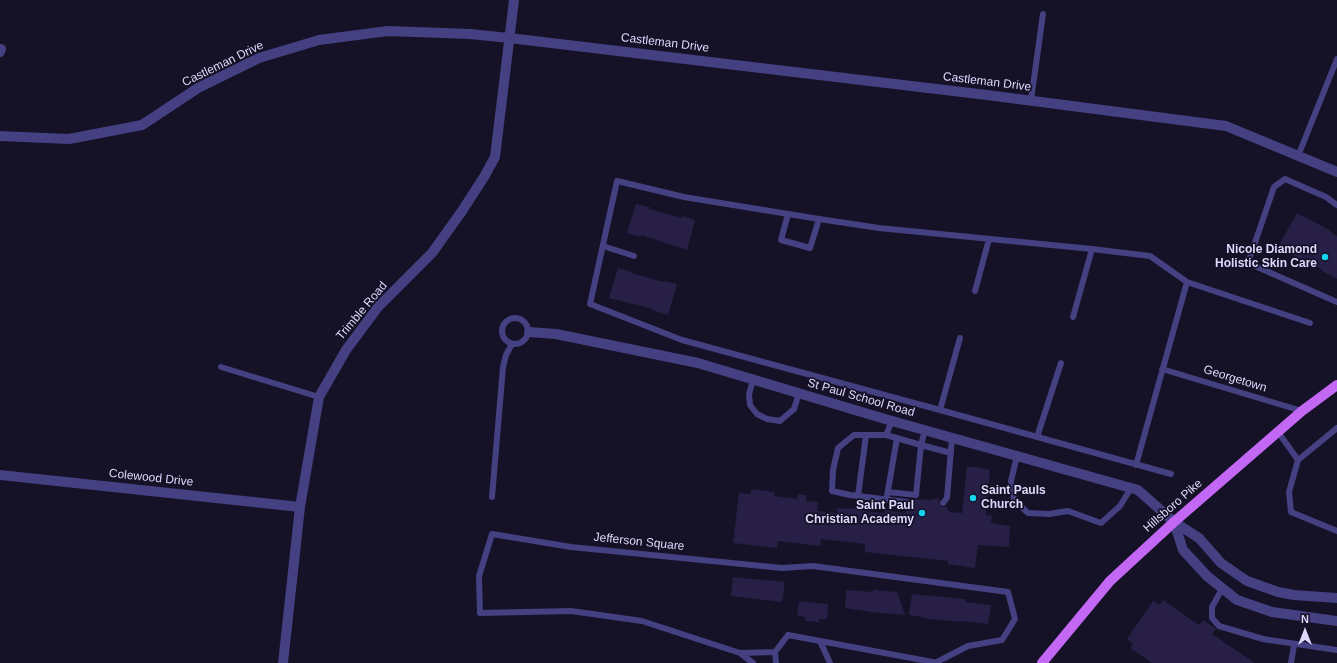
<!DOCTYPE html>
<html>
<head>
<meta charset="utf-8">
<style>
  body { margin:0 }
  #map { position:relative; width:1337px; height:663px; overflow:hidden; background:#151126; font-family:Arial,sans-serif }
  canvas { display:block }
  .north { position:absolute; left:1285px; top:611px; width:40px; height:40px; -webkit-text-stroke:3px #151126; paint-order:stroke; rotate:0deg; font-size:11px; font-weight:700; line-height:16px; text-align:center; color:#ded9fc }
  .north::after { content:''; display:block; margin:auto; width:14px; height:18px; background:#ded9fc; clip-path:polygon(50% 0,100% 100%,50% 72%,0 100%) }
</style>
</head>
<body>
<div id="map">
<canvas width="1337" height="663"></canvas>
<div class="north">N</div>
</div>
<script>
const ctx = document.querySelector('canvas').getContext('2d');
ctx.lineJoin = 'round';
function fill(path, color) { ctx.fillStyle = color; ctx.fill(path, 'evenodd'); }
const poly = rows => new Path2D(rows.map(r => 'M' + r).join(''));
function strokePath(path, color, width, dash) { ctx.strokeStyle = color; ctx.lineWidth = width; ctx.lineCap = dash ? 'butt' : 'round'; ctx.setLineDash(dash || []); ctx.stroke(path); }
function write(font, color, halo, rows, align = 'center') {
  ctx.font = font + ' Arial,sans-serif'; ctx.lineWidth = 3.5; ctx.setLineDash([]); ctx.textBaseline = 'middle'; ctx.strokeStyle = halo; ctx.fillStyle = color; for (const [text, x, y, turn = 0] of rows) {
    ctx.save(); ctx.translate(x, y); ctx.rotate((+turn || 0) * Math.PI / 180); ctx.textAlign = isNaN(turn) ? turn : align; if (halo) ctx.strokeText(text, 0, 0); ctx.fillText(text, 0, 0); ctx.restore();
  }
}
fill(poly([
  [636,204,650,207,649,209,681,218,682,216,695,220,687,250,641,235,641,237,627,233],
  [1297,213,1331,231,1331,232,1337,236,1337,279,1322,271,1321,269,1314,265,1312,266,1278,247],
  [618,268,631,272,631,273,663,282,663,281,677,284,668,315,652,310,653,309,609,298],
  [967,467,976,467,990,470,986,515,992,516,991,523,1010,526,1009,547,978,545,975,568,948,564,948,561,865,552,865,544,821,539,820,546,778,541,777,548,733,543,739,493,751,494,751,489,774,492,774,496,797,499,798,494,806,495,806,501,818,502,817,511,837,513,837,508,852,509,853,508,855,508,856,505,866,506,865,511,884,513,885,510,906,513,907,506,909,506,911,503,910,499,933,500,938,497,940,500,939,503,941,507,946,507,950,512,962,513],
  [733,577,785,582,782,602,731,596],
  [846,590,873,592,873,590,897,592,905,615,871,612,845,608],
  [912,594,965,599,965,602,991,605,988,624,963,621,963,622,930,619,923,618,923,617,909,615],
  [1163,600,1199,625,1203,620,1215,628,1216,629,1212,634,1255,663,1152,663,1130,648,1133,644,1127,639,1153,601,1160,605],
  [799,601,828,604,827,619,819,619,819,622,806,621,805,617,797,616]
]), '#271f45');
strokePath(poly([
  [1031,100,1043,14],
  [1298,156,1337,59],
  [1337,205,1326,197,1285,179,1274,187,1248,263,1337,302],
  [788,214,781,240,810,248,819,219],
  [603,246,634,256],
  [975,291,989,239],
  [1073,317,1092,249],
  '502 331a13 13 0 1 1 26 0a13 13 0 1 1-26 0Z',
  [221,367,319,397],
  [1162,369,1302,411],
  [753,380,749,394,750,405,757,414,767,419,780,421,794,409,799,393],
  [940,410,960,338],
  [892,421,886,435,854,435,838,448,833,470,832,491,850,495,907,502],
  [1337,428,1298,460,1289,492,1291,512,1337,531],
  [1278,432,1298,460],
  [886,435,921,445,925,430],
  [1037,437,1061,363],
  [1017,456,1011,481,1014,500,1028,513,1049,514,1068,511,1101,523,1120,506,1131,488],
  [1136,465,1187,282],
  [1171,474,940,410,682,340,590,304,617,181,684,197,819,219,879,228,1092,249,1150,256,1187,282,1310,323],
  [888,492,916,495,921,445,951,453],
  [858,496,866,435],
  [887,496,897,438],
  [492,497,503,367,506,355,512,344],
  [943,503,947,498,952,438],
  [1222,589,1212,607,1212,618,1219,626,1263,639,1337,650],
  [820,641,830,663],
  [775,652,740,653,642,621,571,611,480,613,479,576,492,534,571,547,782,568,813,566,1008,592,1015,619,1002,640,968,646,937,662],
  [740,653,753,663],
  [776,663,775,652,788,635,938,663],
  [1291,663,1294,645]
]), '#444081', 6);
strokePath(poly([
  [0,52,1,49],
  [0,136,69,139,142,125,198,88,259,58,319,40,388,31,470,34,509,38,987,95,1226,126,1337,172],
  [529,332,556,334,698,363,885,419,1138,490,1174,522,1199,538,1221,563,1247,581,1278,592,1294,595,1337,598],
  [0,475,300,507],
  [1174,522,1183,550,1207,576,1237,600,1272,612,1337,621],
  [283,663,300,507,319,397,346,350,378,307,432,253,462,211,484,177,495,157,514,0]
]), '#444081', 10);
strokePath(poly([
  [1042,663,1110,581,1174,522,1302,411,1337,385]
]), '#c368f4', 10);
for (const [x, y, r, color] of [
  [1325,257,4,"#14d3ee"],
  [973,498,4,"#14d3ee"],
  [922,513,4,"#14d3ee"]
]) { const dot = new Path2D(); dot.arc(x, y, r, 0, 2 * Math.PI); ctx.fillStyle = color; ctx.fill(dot); strokePath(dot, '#151126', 1.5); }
write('12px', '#ded9fc', '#151126', [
  ["Castleman Drive",665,43,7],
  ["Castleman Drive",223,64,-26],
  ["Castleman Drive",987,82,7],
  ["Trimble Road",362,311,-50],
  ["Georgetown",1235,379,17],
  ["St Paul School Road",861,398,16],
  ["Colewood Drive",151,478,6],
  ["Hillsboro Pike",1173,506,-41],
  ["Jefferson Square",639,542,6]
]);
write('bold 12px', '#ded9fc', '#151126', [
  ["Nicole Diamond",1317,250],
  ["Holistic Skin Care",1317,264],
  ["Saint Pauls",981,491,"left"],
  ["Church",981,505,"left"],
  ["Saint Paul",914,506],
  ["Christian Academy",914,520]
], 'right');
</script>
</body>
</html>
